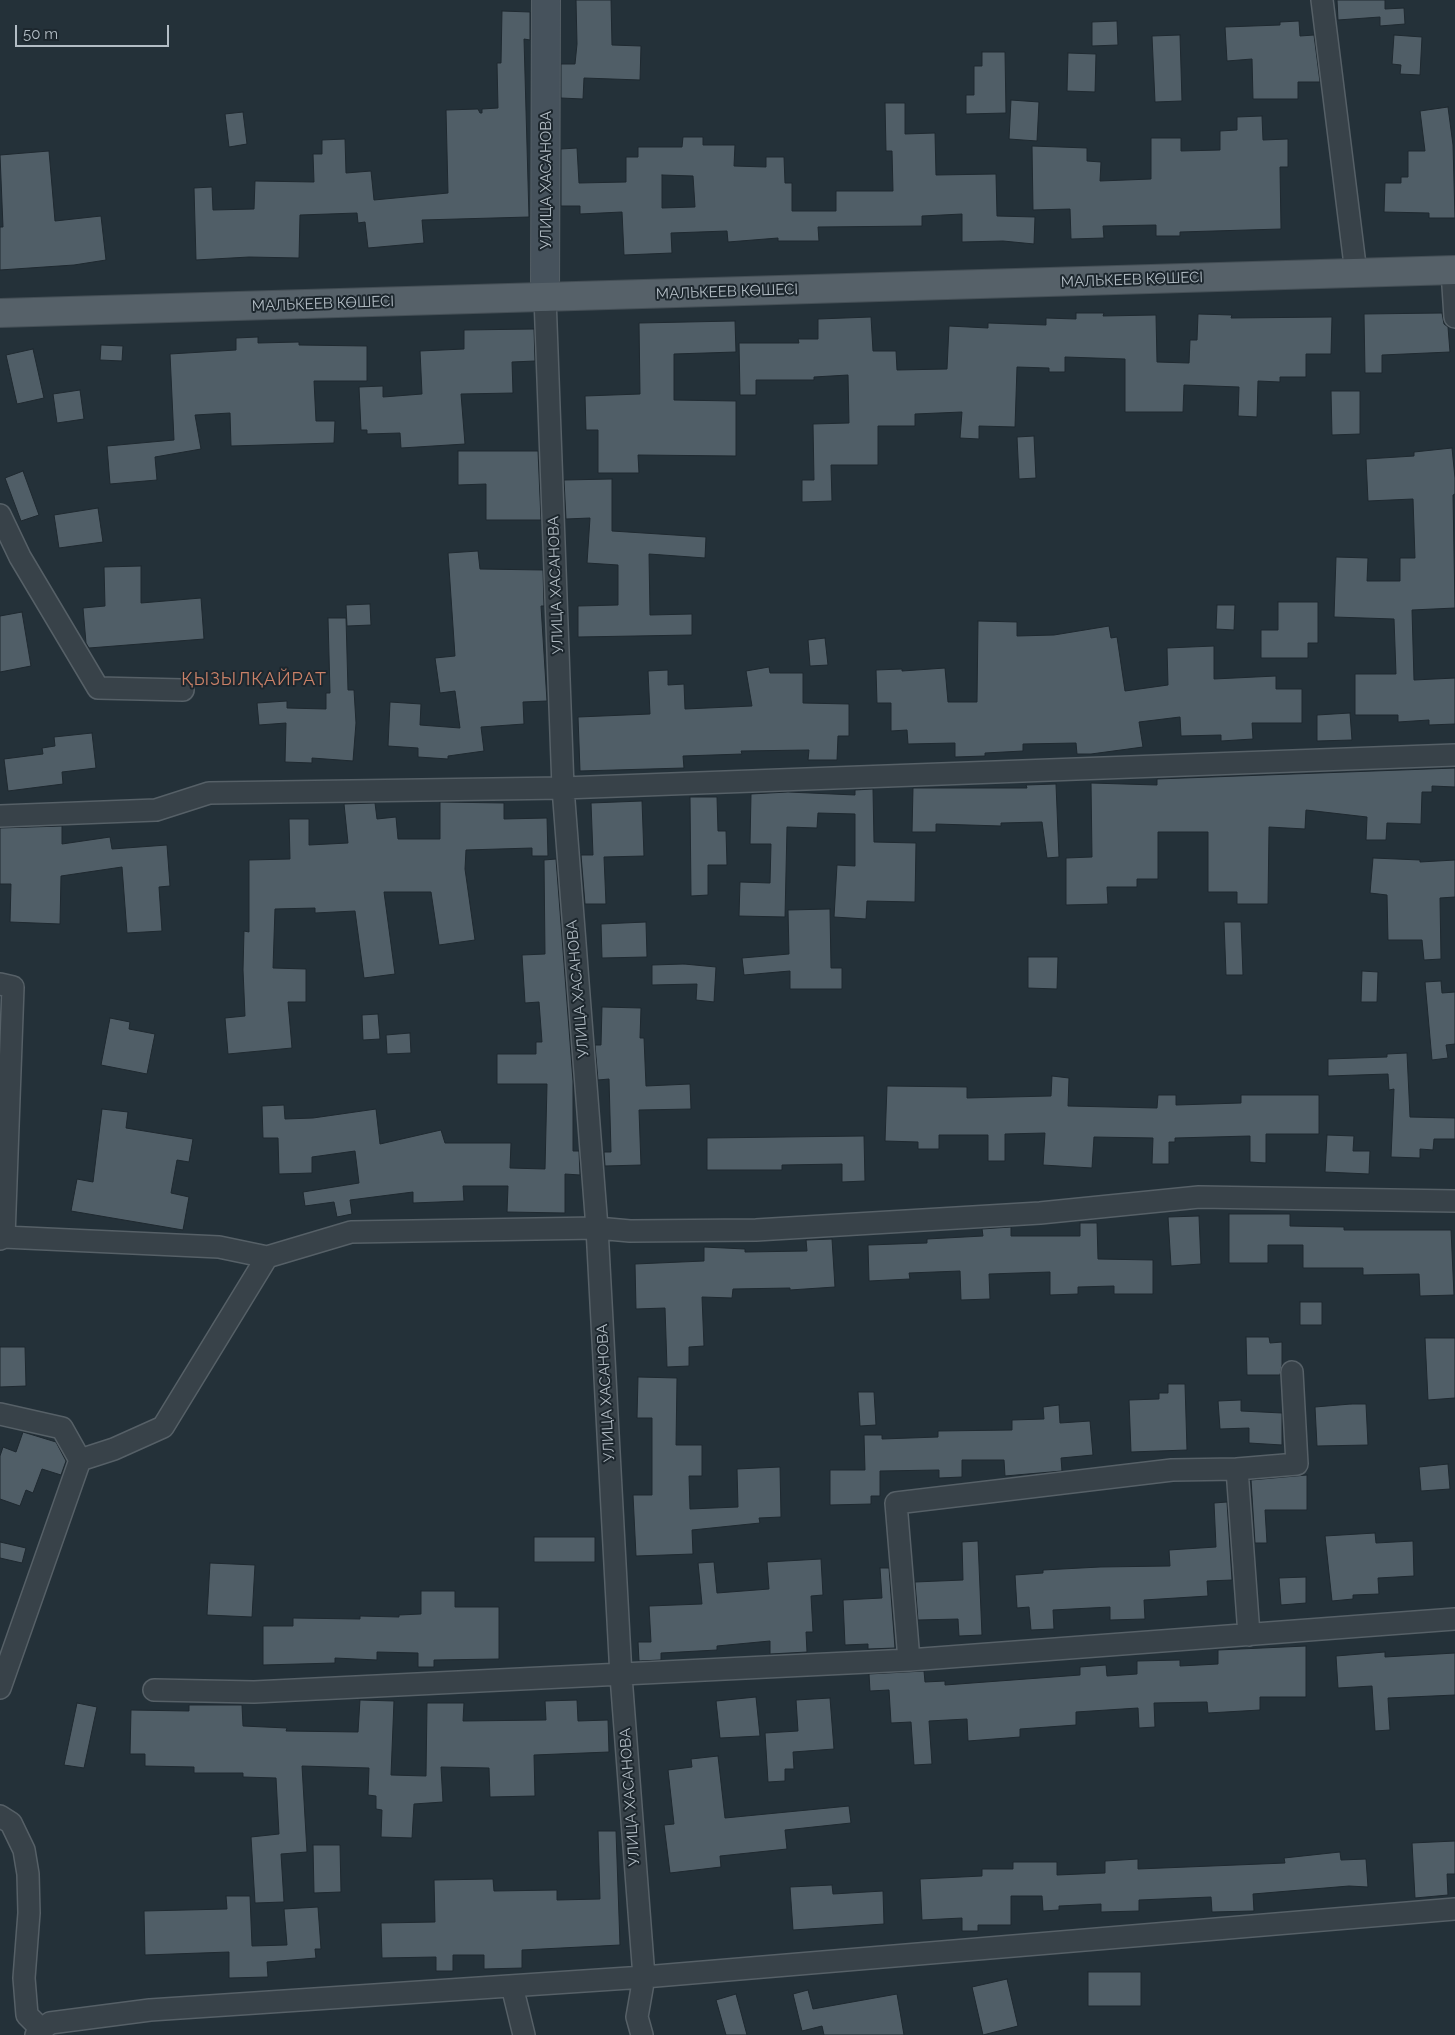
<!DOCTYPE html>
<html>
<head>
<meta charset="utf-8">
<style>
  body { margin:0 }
  #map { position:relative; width:1455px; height:2035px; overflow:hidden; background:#243139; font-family:Raleway,sans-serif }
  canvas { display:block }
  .scale { position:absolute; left:15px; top:25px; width:154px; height:22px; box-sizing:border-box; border:2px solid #b3bdc5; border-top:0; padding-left:6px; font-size:15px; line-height:18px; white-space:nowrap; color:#b3bdc5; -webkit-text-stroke:4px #1d272e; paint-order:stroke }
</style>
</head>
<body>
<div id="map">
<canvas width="1455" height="2035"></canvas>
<div class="scale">50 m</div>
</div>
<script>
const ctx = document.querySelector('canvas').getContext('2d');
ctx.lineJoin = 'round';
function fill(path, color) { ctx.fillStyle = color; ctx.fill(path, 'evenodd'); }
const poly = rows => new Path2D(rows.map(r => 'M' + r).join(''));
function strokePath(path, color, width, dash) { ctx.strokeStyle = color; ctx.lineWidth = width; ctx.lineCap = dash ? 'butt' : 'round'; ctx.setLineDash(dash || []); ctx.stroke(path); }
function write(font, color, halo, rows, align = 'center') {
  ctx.font = font + ' Raleway,sans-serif'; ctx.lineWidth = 4; ctx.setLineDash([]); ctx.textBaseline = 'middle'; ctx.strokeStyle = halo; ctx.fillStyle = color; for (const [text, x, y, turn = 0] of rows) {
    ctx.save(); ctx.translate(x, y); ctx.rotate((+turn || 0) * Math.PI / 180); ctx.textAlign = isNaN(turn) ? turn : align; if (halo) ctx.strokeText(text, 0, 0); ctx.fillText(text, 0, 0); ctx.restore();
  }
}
const building = poly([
  [576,0,611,0,612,45,641,46,640,80,584,78,583,99,561,98,561,64,575,64,577,44,576,0],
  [1337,0,1385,0,1385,9,1404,8,1405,24,1380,26,1380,17,1338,20,1337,0],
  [502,11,530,12,530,40,524,39,529,217,422,220,424,243,368,248,365,222,358,223,357,213,300,215,299,258,249,257,196,260,194,188,212,187,213,210,254,209,255,181,314,182,313,154,322,154,322,140,345,139,346,173,371,171,374,200,448,193,446,110,478,109,480,113,482,113,482,109,498,108,497,63,501,63,502,11],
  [1117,21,1118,45,1092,46,1092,22,1117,21],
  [1299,21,1300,36,1314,35,1320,82,1298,82,1298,99,1253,99,1252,59,1227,61,1225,27,1280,25,1280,22,1299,21],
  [1180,35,1182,101,1155,102,1152,36,1180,35],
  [1394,35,1422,37,1420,75,1400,74,1401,65,1392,64,1394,35],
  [982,52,1005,52,1006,113,966,114,966,95,974,95,974,66,982,66,982,52],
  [1068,53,1096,54,1095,92,1067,91,1068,53],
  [1011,100,1039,102,1037,141,1009,139,1011,100],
  [885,103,905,103,905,134,935,133,936,175,996,174,997,216,1035,217,1034,244,1003,241,962,242,962,214,922,216,922,226,818,227,819,241,778,241,778,238,728,242,727,231,671,233,672,253,624,255,622,212,580,214,580,206,561,206,561,149,577,148,579,183,626,182,626,157,638,157,638,147,682,147,683,137,703,137,703,145,735,145,734,166,766,167,766,157,784,157,785,183,792,183,792,211,836,211,836,191,893,191,892,151,886,151,885,103],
  [662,175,693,176,695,207,662,208,662,175],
  [1448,107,1453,145,1455,218,1429,218,1429,213,1384,212,1385,183,1401,183,1401,177,1408,177,1408,151,1425,151,1420,111,1448,107],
  [243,112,247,144,229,147,225,114,243,112],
  [1262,116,1263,140,1288,139,1288,167,1280,167,1281,229,1180,232,1180,236,1156,236,1156,225,1103,226,1104,238,1071,239,1070,209,1033,210,1032,146,1087,148,1087,161,1101,162,1100,181,1151,179,1151,138,1181,138,1181,151,1220,150,1220,131,1237,130,1237,117,1262,116],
  [49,151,55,221,101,216,106,260,74,265,0,270,0,227,3,227,0,155,49,151],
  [1076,313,1104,313,1103,316,1156,315,1157,362,1189,363,1190,340,1197,340,1198,314,1232,315,1231,318,1332,317,1331,354,1306,354,1306,377,1280,377,1280,382,1258,381,1257,417,1238,416,1239,387,1184,385,1183,412,1125,412,1125,359,1065,357,1065,372,1049,372,1049,368,1017,367,1015,427,979,426,979,439,960,438,962,412,915,414,915,426,878,426,878,465,831,465,832,501,802,502,802,480,814,480,813,424,849,423,848,375,814,377,814,380,756,380,756,395,740,395,739,343,799,343,798,339,818,339,818,319,871,317,873,351,896,351,897,370,947,369,949,326,988,328,988,323,1046,325,1046,318,1076,319,1076,313],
  [1442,313,1444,324,1448,327,1450,352,1382,355,1382,373,1365,373,1364,314,1442,313],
  [735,321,736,352,674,354,674,400,736,401,736,456,638,455,639,473,598,473,598,430,586,430,585,396,640,394,639,323,735,321],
  [534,329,535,361,512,362,513,393,461,394,465,444,401,448,400,433,367,434,367,430,361,430,359,387,383,386,383,397,422,394,420,351,464,349,464,330,534,329],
  [258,337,258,343,299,342,299,345,367,346,367,381,314,381,316,421,335,421,334,443,231,446,230,413,195,415,201,449,155,457,157,480,110,484,107,446,174,440,170,354,236,350,236,338,258,337],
  [101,345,123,346,122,361,100,360,101,345],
  [33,349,44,398,17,404,6,355,33,349],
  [80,390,84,419,57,423,53,394,80,390],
  [1331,391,1360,391,1360,434,1332,435,1331,391],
  [1034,436,1036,478,1019,479,1017,437,1034,436],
  [1452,448,1455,478,1455,494,1453,495,1455,608,1412,610,1414,680,1455,678,1455,724,1429,725,1429,720,1398,722,1398,715,1355,715,1355,674,1396,674,1394,619,1334,617,1336,557,1368,558,1367,581,1400,581,1400,558,1415,558,1413,499,1368,501,1366,459,1414,456,1414,452,1452,448],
  [458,451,538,451,541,520,486,520,486,484,458,485,458,451],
  [23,471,39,515,21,521,5,478,23,471],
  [612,479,612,531,706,537,705,558,649,554,650,615,692,614,692,635,578,637,578,606,618,605,618,565,587,563,590,518,566,519,564,480,612,479],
  [98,508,103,542,59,548,54,515,98,508],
  [478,551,480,569,543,570,544,606,541,606,547,701,523,702,524,724,481,727,484,751,448,756,448,759,418,757,418,748,388,746,390,702,421,704,420,725,460,728,455,691,440,693,435,658,455,656,448,553,478,551],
  [141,566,141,603,201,598,204,639,89,648,86,643,83,608,105,606,104,567,141,566],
  [1278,602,1318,602,1318,643,1308,643,1308,658,1261,658,1261,630,1278,630,1278,602],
  [370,604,371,625,347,626,346,605,370,604],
  [1217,605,1235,605,1234,630,1216,629,1217,605],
  [22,612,31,666,0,672,0,616,22,612],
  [328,618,346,618,348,690,354,690,356,723,353,761,312,758,312,763,285,762,286,723,259,725,257,703,287,701,287,708,326,709,326,693,330,693,328,618],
  [978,621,1017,622,1017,636,1054,635,1109,626,1111,638,1117,637,1125,691,1168,685,1167,648,1214,646,1214,679,1276,676,1276,689,1302,689,1302,723,1252,723,1253,739,1221,741,1221,735,1181,736,1180,717,1139,722,1143,747,1091,754,1077,754,1076,743,1023,744,1023,751,985,753,985,756,955,757,955,743,908,744,907,730,891,731,891,703,877,703,876,670,902,669,902,671,945,668,948,702,977,702,978,621],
  [825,638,828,665,810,666,808,640,825,638],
  [769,667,770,673,803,673,803,703,849,704,849,736,838,736,837,760,808,760,809,750,741,751,742,754,683,756,684,768,580,771,578,717,650,714,648,671,668,670,668,685,684,684,685,709,752,706,746,671,769,667],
  [1350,713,1352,740,1317,741,1317,715,1350,713],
  [92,733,96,768,62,772,63,784,8,791,4,759,43,754,42,748,55,746,54,737,92,733],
  [1455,768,1455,787,1432,786,1432,792,1422,792,1421,824,1387,823,1386,840,1366,840,1367,817,1306,810,1305,829,1269,827,1268,904,1237,904,1237,892,1208,892,1208,832,1158,832,1158,879,1137,879,1137,887,1107,887,1108,904,1066,905,1066,858,1092,857,1091,783,1157,785,1157,779,1455,768],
  [1056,784,1059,857,1047,858,1042,822,1001,823,1001,826,936,824,936,832,912,832,913,788,1027,788,1026,785,1056,784],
  [873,789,874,842,916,843,915,902,867,901,866,919,834,917,837,865,855,866,855,814,818,813,817,828,787,827,785,917,739,916,740,882,770,883,771,844,750,844,751,794,788,792,855,795,855,790,873,789],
  [690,797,717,797,718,831,726,831,727,865,708,865,708,895,691,896,690,797],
  [642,801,644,856,604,857,606,904,585,904,581,855,593,855,591,803,642,801],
  [440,802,504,803,504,819,547,818,548,856,532,856,532,848,466,850,465,869,475,940,439,945,431,892,384,892,395,974,364,978,355,911,315,913,315,908,275,909,273,968,306,969,306,1002,288,1002,292,1048,228,1054,225,1018,245,1016,243,970,244,931,249,932,249,860,290,859,289,819,309,819,309,845,348,843,344,804,375,803,377,819,396,817,398,839,440,839,440,802],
  [62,826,62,844,110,837,112,849,167,845,170,886,159,887,162,931,127,933,122,867,61,876,60,924,10,922,11,884,0,884,0,828,62,826],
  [1373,858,1420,860,1420,862,1455,860,1455,897,1440,898,1441,959,1424,960,1422,940,1388,940,1387,895,1370,893,1373,858],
  [556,859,573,1081,573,1151,579,1151,580,1175,565,1174,565,1213,507,1212,508,1186,463,1186,464,1201,413,1203,413,1192,350,1200,352,1214,337,1217,334,1202,305,1206,303,1192,359,1183,355,1151,312,1157,312,1173,279,1174,278,1138,263,1138,262,1106,284,1105,285,1119,313,1118,376,1109,380,1144,441,1130,445,1143,511,1143,510,1168,545,1169,547,1084,497,1084,497,1054,536,1054,536,1042,542,1042,539,1002,525,1003,522,955,545,954,544,860,556,859],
  [830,909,831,968,842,968,842,989,790,989,790,971,744,975,742,958,789,954,788,910,830,909],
  [646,922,647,957,602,958,601,924,646,922],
  [1224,922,1241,922,1243,975,1226,975,1224,922],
  [1028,957,1058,957,1057,989,1028,988,1028,957],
  [684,964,716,967,714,1002,696,1000,697,984,652,985,652,965,684,964],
  [1362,971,1378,972,1377,1002,1361,1002,1362,971],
  [1441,981,1442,993,1455,992,1455,1044,1446,1045,1448,1058,1432,1060,1425,982,1441,981],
  [602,1007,641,1008,640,1038,644,1038,646,1086,690,1084,691,1109,639,1110,641,1165,605,1166,604,1152,611,1152,609,1079,598,1080,595,1045,601,1045,602,1007],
  [378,1014,380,1039,363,1040,362,1015,378,1014],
  [110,1018,130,1022,129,1029,155,1034,147,1074,101,1065,110,1018],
  [410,1033,411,1053,387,1054,386,1035,410,1033],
  [1407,1053,1410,1117,1455,1118,1455,1139,1434,1139,1433,1150,1420,1149,1420,1158,1391,1157,1394,1089,1389,1090,1388,1074,1328,1076,1328,1059,1387,1057,1387,1054,1407,1053],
  [1052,1076,1069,1078,1068,1106,1157,1108,1158,1095,1176,1095,1176,1105,1241,1103,1241,1095,1319,1095,1319,1134,1266,1134,1266,1163,1250,1162,1250,1136,1175,1138,1175,1142,1169,1142,1169,1164,1152,1164,1153,1138,1094,1137,1092,1168,1043,1165,1045,1133,1005,1134,1005,1161,988,1161,988,1135,939,1135,939,1149,918,1149,918,1142,885,1141,887,1086,967,1087,967,1098,1051,1096,1052,1076],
  [102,1109,128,1112,126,1128,193,1139,189,1162,177,1160,171,1193,189,1197,183,1230,71,1211,77,1179,93,1182,102,1109],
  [1327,1135,1354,1136,1353,1151,1370,1151,1369,1174,1325,1172,1327,1135],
  [864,1136,865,1181,842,1182,842,1164,782,1165,782,1170,707,1170,707,1138,864,1136],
  [1229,1214,1290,1214,1290,1226,1344,1227,1344,1230,1451,1230,1454,1295,1420,1296,1419,1274,1363,1275,1363,1268,1303,1268,1303,1245,1268,1245,1268,1263,1229,1263,1229,1214],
  [1199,1216,1201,1264,1171,1266,1168,1217,1199,1216],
  [1080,1223,1097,1223,1098,1259,1153,1260,1153,1294,1114,1294,1114,1286,1078,1287,1078,1294,1050,1295,1050,1272,989,1274,990,1299,961,1300,960,1271,909,1273,910,1279,869,1281,868,1245,927,1243,927,1239,983,1236,982,1229,1011,1227,1011,1236,1080,1236,1080,1223],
  [832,1239,835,1287,790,1290,790,1288,733,1289,732,1298,702,1297,704,1346,689,1347,689,1366,667,1367,665,1308,636,1309,635,1264,704,1261,704,1247,745,1249,745,1252,807,1251,806,1240,832,1239],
  [1300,1302,1322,1302,1322,1325,1300,1325,1300,1302],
  [1246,1337,1269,1337,1270,1343,1282,1342,1282,1365,1280,1375,1247,1375,1246,1337],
  [1425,1338,1455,1338,1455,1398,1428,1400,1425,1338],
  [0,1347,25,1347,26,1386,0,1387,0,1347],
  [638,1377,677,1378,676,1445,702,1445,702,1476,689,1476,690,1509,738,1507,737,1469,780,1467,781,1517,759,1518,760,1523,692,1530,693,1554,636,1556,633,1495,652,1495,652,1418,637,1418,638,1377],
  [1168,1384,1185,1384,1187,1450,1131,1452,1129,1400,1159,1399,1159,1393,1168,1393,1168,1384],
  [858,1392,874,1392,876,1425,860,1426,858,1392],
  [1241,1400,1241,1411,1282,1413,1282,1445,1249,1443,1249,1428,1220,1429,1218,1401,1241,1400],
  [1351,1404,1366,1404,1368,1445,1317,1446,1315,1407,1351,1404],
  [1059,1405,1060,1423,1090,1421,1093,1455,1061,1458,1062,1471,1005,1476,1004,1460,962,1460,962,1477,939,1478,939,1470,880,1471,880,1496,871,1496,871,1504,830,1505,830,1470,865,1470,864,1435,882,1435,882,1439,938,1437,938,1431,1012,1430,1012,1420,1044,1419,1043,1407,1059,1405],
  [23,1432,56,1442,66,1461,61,1475,42,1469,33,1493,26,1490,20,1506,0,1499,0,1456,3,1447,16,1452,23,1432],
  [1448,1464,1450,1489,1421,1491,1419,1467,1448,1464],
  [1307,1475,1307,1510,1265,1510,1267,1543,1255,1543,1251,1480,1307,1475],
  [1227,1502,1232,1580,1207,1581,1208,1596,1144,1600,1145,1619,1110,1620,1110,1607,1053,1610,1054,1629,1031,1630,1029,1607,1017,1608,1015,1575,1043,1573,1043,1570,1100,1567,1170,1566,1169,1550,1216,1547,1214,1503,1227,1502],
  [1375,1533,1376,1543,1413,1541,1414,1576,1378,1578,1379,1594,1353,1595,1353,1599,1332,1601,1325,1536,1375,1533],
  [534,1537,595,1537,595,1562,534,1562,534,1537],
  [978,1541,982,1635,959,1636,958,1619,918,1620,915,1582,963,1580,962,1542,978,1541],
  [0,1542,26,1548,22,1563,0,1558,0,1542],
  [821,1559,823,1595,811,1596,813,1632,806,1632,807,1652,770,1654,770,1641,717,1646,717,1650,661,1653,661,1660,639,1661,638,1642,651,1642,649,1606,702,1604,698,1563,714,1562,717,1593,769,1589,767,1562,821,1559],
  [210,1563,255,1565,252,1617,207,1615,210,1563],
  [880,1568,889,1568,895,1648,868,1649,868,1644,845,1645,843,1600,882,1598,880,1568],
  [1306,1577,1306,1603,1281,1605,1279,1578,1306,1577],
  [421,1591,455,1591,455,1607,499,1607,499,1659,434,1660,434,1667,418,1667,418,1653,377,1652,377,1660,335,1658,335,1663,263,1665,263,1626,293,1626,293,1618,360,1619,360,1616,399,1617,399,1615,421,1614,421,1591],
  [1306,1646,1306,1697,1260,1697,1260,1710,1208,1713,1207,1702,1154,1703,1155,1727,1139,1728,1138,1708,1076,1712,1076,1725,1020,1729,1020,1737,968,1741,967,1719,929,1721,932,1764,914,1765,911,1722,891,1723,889,1690,870,1691,869,1674,924,1671,925,1682,945,1681,945,1685,1080,1675,1080,1667,1106,1665,1107,1676,1137,1674,1137,1661,1180,1660,1180,1666,1218,1664,1218,1650,1306,1646],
  [1385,1652,1385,1657,1455,1653,1455,1695,1388,1698,1390,1730,1375,1731,1372,1686,1338,1688,1336,1656,1385,1652],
  [756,1697,760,1736,720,1738,716,1701,756,1697],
  [830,1698,834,1749,793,1752,794,1769,785,1769,785,1781,768,1782,765,1733,798,1731,796,1700,830,1698],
  [360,1700,394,1701,391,1775,426,1776,427,1703,464,1703,463,1721,546,1720,545,1701,577,1700,578,1721,608,1720,609,1752,534,1755,535,1796,490,1797,489,1768,441,1767,443,1802,414,1804,412,1838,381,1837,382,1810,376,1809,376,1796,368,1795,369,1768,302,1766,307,1852,281,1854,284,1902,255,1903,251,1837,279,1834,276,1778,243,1777,243,1773,194,1773,194,1767,145,1766,145,1754,130,1754,131,1710,189,1711,189,1705,242,1705,243,1726,287,1728,286,1731,358,1732,360,1700],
  [77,1703,97,1707,84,1768,64,1765,77,1703],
  [718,1756,725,1818,849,1806,851,1823,785,1830,787,1849,720,1856,721,1867,670,1873,664,1825,674,1824,668,1770,692,1767,691,1759,718,1756],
  [598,1831,616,1831,620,1945,522,1950,522,1968,484,1969,484,1955,453,1955,453,1971,436,1971,436,1957,382,1958,381,1923,435,1922,434,1880,493,1879,494,1891,557,1890,557,1900,600,1899,598,1831],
  [1455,1841,1455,1874,1447,1874,1448,1895,1415,1898,1412,1843,1455,1841],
  [313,1845,340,1845,341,1892,314,1893,313,1845],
  [1340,1852,1341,1860,1366,1859,1368,1887,1349,1886,1253,1894,1254,1911,1212,1912,1211,1897,1139,1900,1139,1911,1101,1912,1101,1904,1059,1906,1059,1910,1043,1911,1042,1896,1011,1896,1011,1925,978,1925,978,1931,962,1931,962,1918,922,1920,920,1879,982,1876,982,1869,1013,1869,1013,1862,1057,1862,1057,1875,1105,1873,1105,1861,1138,1859,1138,1869,1285,1863,1284,1858,1340,1852],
  [832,1885,833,1894,883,1891,884,1924,793,1930,790,1887,832,1885],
  [226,1896,250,1896,252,1946,287,1945,284,1909,318,1907,321,1949,315,1949,316,1958,267,1962,268,1977,229,1978,229,1952,145,1955,144,1911,227,1909,226,1896],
  [1088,1972,1141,1972,1141,2006,1088,2006,1088,1972],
  [1007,1979,1018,2026,983,2035,972,1987,1007,1979],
  [808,1990,813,2009,897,1994,904,2035,824,2035,822,2026,802,2031,793,1994,808,1990],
  [736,1994,747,2035,726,2035,716,2000,736,1994]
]);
fill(building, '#505e67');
strokePath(building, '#1f2930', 1);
const street = poly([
  [1322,0,1356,273],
  [1452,271,1455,317],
  [545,297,563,788,597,1228,621,1676,644,1977,637,2017,642,2035],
  [0,515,20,557,98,688,183,690],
  [0,816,156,810,209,793,563,788,1455,755],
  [0,984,13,987,4,1237],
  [0,1239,4,1237,219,1247,267,1257],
  [0,1414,62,1428,80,1460,0,1688],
  [80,1460,114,1449,163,1427,267,1257,351,1232,597,1228,630,1231,756,1230,1040,1213,1199,1197,1455,1201],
  [1237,1469,1297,1464,1292,1372],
  [909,1660,896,1503,1172,1470,1237,1469,1249,1635],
  [154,1690,254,1692,909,1660,1455,1619],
  [0,1816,11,1823,24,1850,28,1874,29,1913,24,1978,27,2015,42,2030],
  [512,1986,524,2035],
  [36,2035,50,2023,150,2010,644,1977,1455,1909]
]);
const secondary = poly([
  [545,297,546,0]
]);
const primary = poly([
  [0,313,1455,270]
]);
strokePath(street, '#566067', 24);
strokePath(secondary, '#566067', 30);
strokePath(primary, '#444e55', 30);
strokePath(street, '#384249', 21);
strokePath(secondary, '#46525c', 28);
strokePath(primary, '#566169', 28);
write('15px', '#b3bdc5', '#1d272e', [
  ["УЛИЦА ХАСАНОВА",546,180,-90],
  ["МАЛЬКЕЕВ КӨШЕСІ",1132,280,-2],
  ["МАЛЬКЕЕВ КӨШЕСІ",727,292,-2],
  ["МАЛЬКЕЕВ КӨШЕСІ",323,304,-2],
  ["УЛИЦА ХАСАНОВА",556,585,-92],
  ["УЛИЦА ХАСАНОВА",578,989,-95],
  ["УЛИЦА ХАСАНОВА",606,1393,-93],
  ["УЛИЦА ХАСАНОВА",630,1797,-94]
]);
ctx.letterSpacing = '1px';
write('18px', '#ca8168', '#1d272e', [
  ["ҚЫЗЫЛҚАЙРАТ",254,680]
]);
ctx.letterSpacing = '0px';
</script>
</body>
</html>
